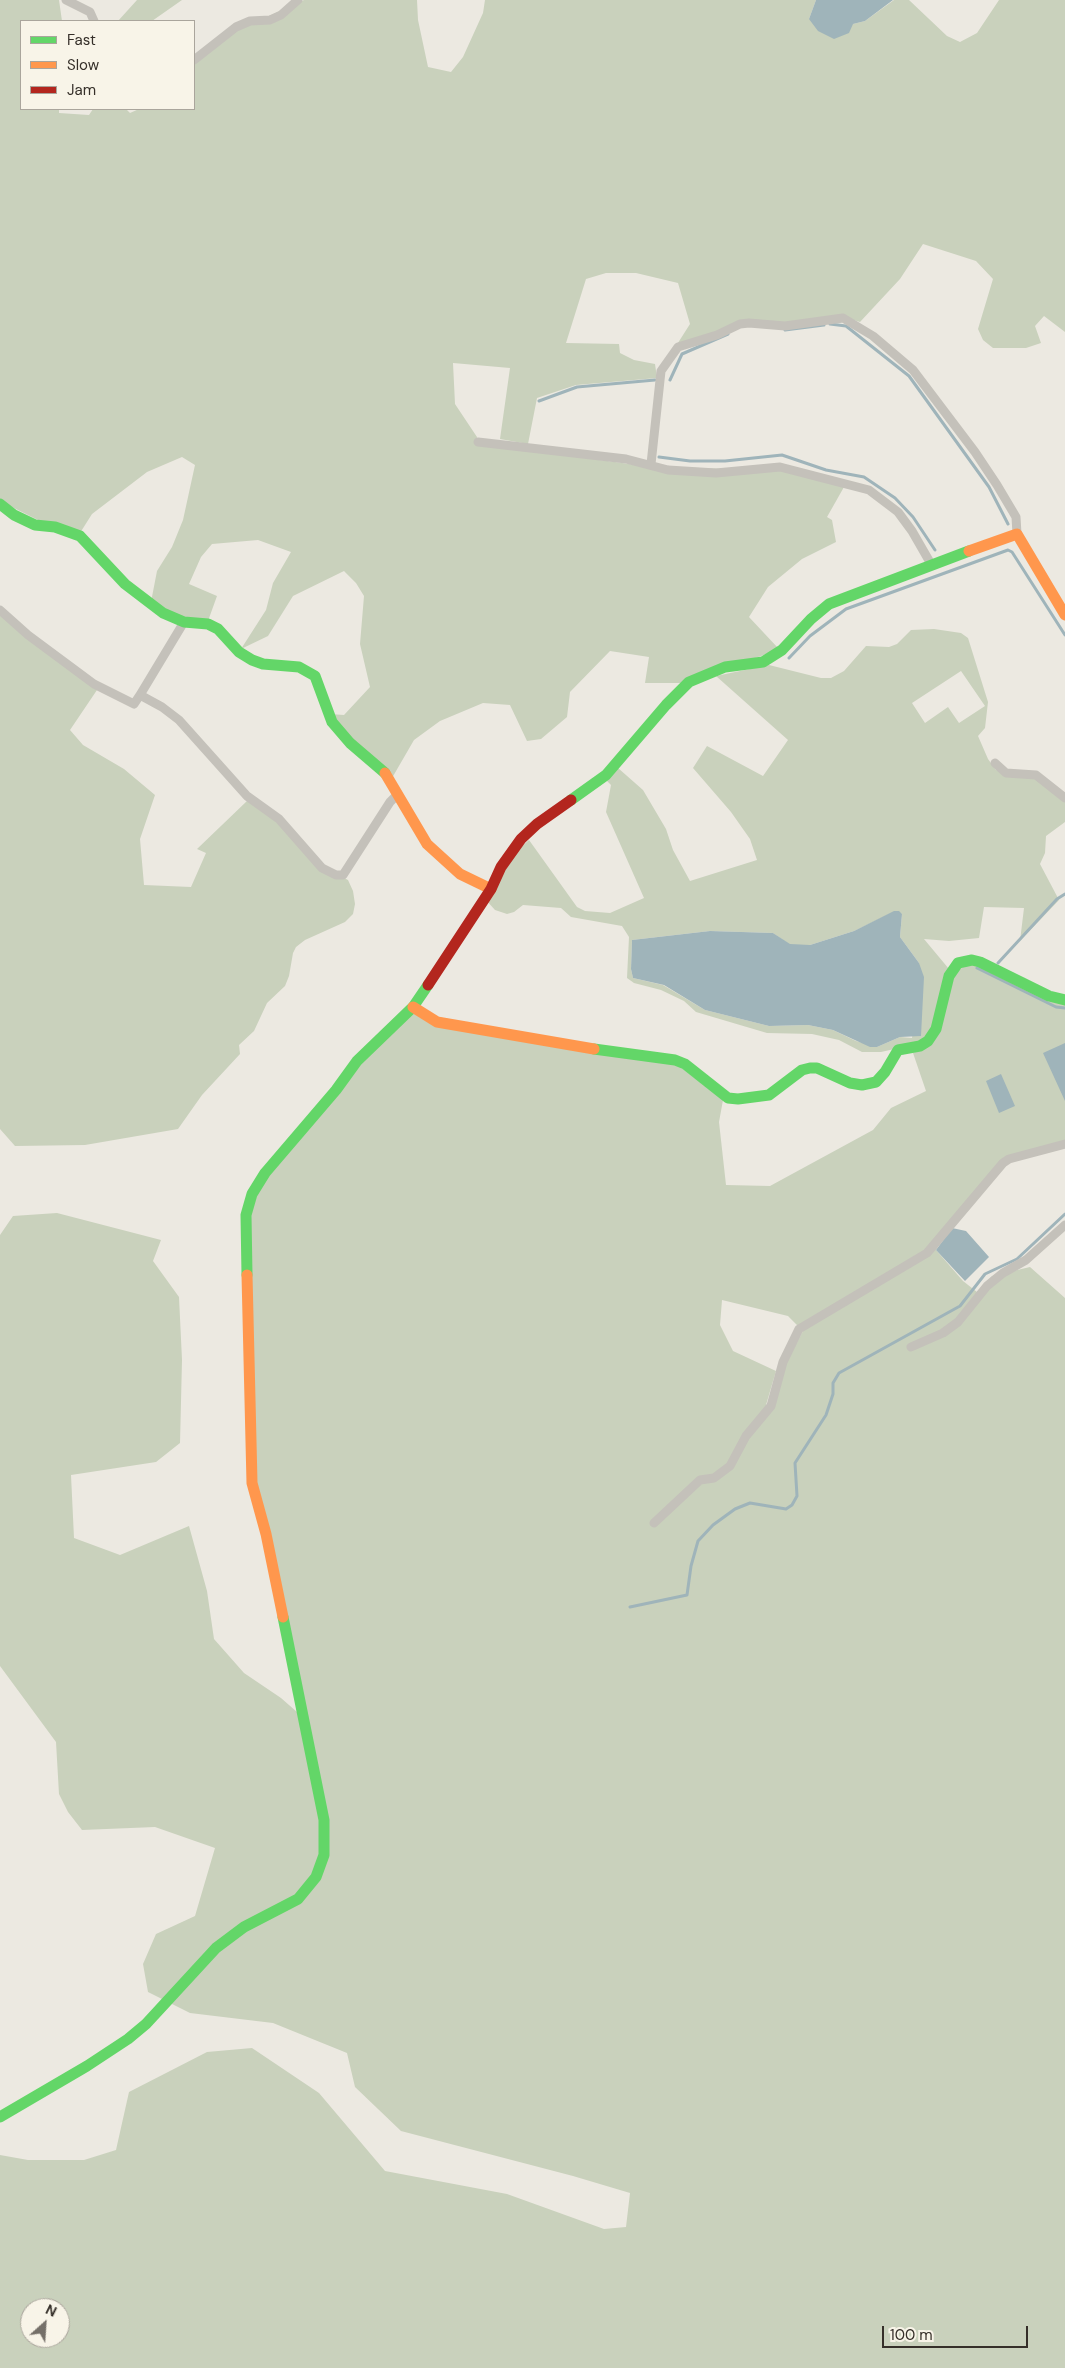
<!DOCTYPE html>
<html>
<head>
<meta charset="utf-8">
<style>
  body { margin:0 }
  #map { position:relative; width:1065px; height:2368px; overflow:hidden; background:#ece9e1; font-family:"DM Sans",sans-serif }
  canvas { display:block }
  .legend { position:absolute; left:20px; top:20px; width:175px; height:90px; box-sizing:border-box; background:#f8f4e8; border:1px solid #aaa59c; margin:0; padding:6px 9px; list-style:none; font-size:15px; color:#352f29 }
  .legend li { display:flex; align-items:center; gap:10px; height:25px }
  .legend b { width:25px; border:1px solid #aaa59c }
  .north { position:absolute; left:20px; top:2298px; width:50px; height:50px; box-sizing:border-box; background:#f8f4e8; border:1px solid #aaa59c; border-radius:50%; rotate:26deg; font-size:14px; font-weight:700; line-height:20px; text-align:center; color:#352f29 }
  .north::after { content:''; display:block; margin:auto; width:18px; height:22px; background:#757069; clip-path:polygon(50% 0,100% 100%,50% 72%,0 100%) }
  .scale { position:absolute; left:882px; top:2326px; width:146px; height:22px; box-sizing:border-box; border:2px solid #352f29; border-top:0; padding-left:6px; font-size:15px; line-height:18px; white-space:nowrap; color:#352f29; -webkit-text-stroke:4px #f8f4e8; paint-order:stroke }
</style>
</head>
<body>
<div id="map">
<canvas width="1065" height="2368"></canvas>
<ul class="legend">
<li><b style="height:6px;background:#63d668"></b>Fast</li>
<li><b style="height:6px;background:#ff974d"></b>Slow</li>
<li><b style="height:6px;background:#b3261e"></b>Jam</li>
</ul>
<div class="north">N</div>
<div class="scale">100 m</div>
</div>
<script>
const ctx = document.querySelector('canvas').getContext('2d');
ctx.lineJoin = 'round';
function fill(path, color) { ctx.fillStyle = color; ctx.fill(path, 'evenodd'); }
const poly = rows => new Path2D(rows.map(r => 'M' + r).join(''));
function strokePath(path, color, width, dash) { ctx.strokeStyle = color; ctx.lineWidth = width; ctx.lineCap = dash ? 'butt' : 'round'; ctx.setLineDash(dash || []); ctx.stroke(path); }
fill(poly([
  [0,0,59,0,62,21,21,21,21,109,59,109,59,113,89,115,93,109,126,109,130,113,139,109,194,109,194,63,238,30,304,0,417,0,418,20,428,67,451,72,463,57,483,13,485,0,816,0,809,19,853,24,865,21,894,0,909,0,947,36,960,42,977,33,999,0,1065,0,1065,332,1044,316,1035,326,1041,343,1026,348,993,348,983,340,978,329,993,279,976,261,923,244,900,279,860,322,838,315,783,324,755,321,676,346,690,324,678,283,636,273,606,273,586,279,566,343,619,344,620,353,634,360,655,364,657,378,576,385,537,398,528,444,500,439,510,368,453,363,455,404,477,437,476,443,644,466,782,471,844,487,827,517,832,520,836,542,802,559,768,587,749,617,778,648,764,655,681,683,645,683,649,657,610,651,570,692,567,717,541,739,527,741,510,705,483,703,440,721,414,740,392,778,351,741,330,714,344,715,370,687,360,644,364,596,356,583,344,571,293,596,268,636,241,649,266,610,273,583,291,552,258,540,212,544,201,557,189,584,217,596,208,621,187,620,151,602,157,571,172,547,183,520,195,465,182,457,147,472,92,514,80,533,44,523,0,501],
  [137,0,182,0,152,21,118,21],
  [0,613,97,690,70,730,83,745,124,769,155,795,140,839,144,885,191,887,206,853,197,849,247,801,250,801,279,822,316,863,348,880,353,891,355,904,353,914,345,922,305,940,296,947,293,953,289,976,285,986,267,1003,254,1031,239,1045,240,1054,202,1095,178,1129,85,1145,15,1146,0,1129],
  [934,629,961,633,968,638,988,702,985,728,978,736,988,759,996,770,1032,777,1065,800,1065,822,1046,836,1045,853,1040,864,1059,900,1020,941,1024,908,984,907,979,938,949,941,924,939,949,969,936,1023,921,1043,881,1052,862,1052,839,1040,812,1034,767,1033,696,1012,684,1001,661,990,634,983,627,978,629,937,622,926,571,917,561,908,523,905,514,912,507,914,495,910,486,900,518,850,529,840,577,907,585,911,610,913,644,898,606,812,611,785,607,781,618,768,643,790,666,829,673,850,690,881,757,860,750,839,731,812,693,768,707,746,763,776,788,740,716,676,769,665,821,678,831,678,844,671,866,646,889,647,897,644,911,630],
  [961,671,985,706,959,723,948,707,925,723,912,703],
  [894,912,902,914,900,937,919,963,912,1038,900,1037,877,1047,856,1041,833,1030,808,1025,769,1026,705,1010,663,985,633,978,631,969,632,940,710,931,773,933,790,945,810,945,854,931],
  [971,963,1065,1004,1065,1141,1008,1158,960,1209,936,1250,963,1281,977,1292,992,1276,1030,1267,1065,1298,1065,2368,0,2368,0,2155,28,2160,84,2160,116,2150,129,2092,207,2052,252,2048,319,2093,385,2171,507,2194,604,2229,626,2227,630,2193,573,2176,401,2131,355,2087,347,2053,273,2023,190,2013,148,1992,143,1964,156,1934,195,1916,215,1848,155,1827,82,1830,68,1812,59,1794,56,1742,0,1666,0,1235,13,1216,57,1213,161,1240,153,1261,179,1297,182,1360,180,1443,156,1462,71,1475,74,1538,120,1555,189,1526,207,1591,214,1639,244,1673,281,1698,305,1719,254,1480,248,1220,262,1181,362,1059,412,1012,675,1063,723,1100,719,1122,726,1185,770,1186,873,1130,891,1108,926,1091,913,1053,927,1047,953,972],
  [722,1300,788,1316,803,1331,782,1371,769,1413,766,1405,776,1371,733,1351,720,1325],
  [30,2308,60,2308,60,2338,30,2338]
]), '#c9d1bc');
fill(poly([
  [816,0,893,0,865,21,853,24,849,33,834,39,818,31,809,19],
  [894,911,899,911,902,914,900,937,919,963,924,977,921,1036,900,1037,877,1047,870,1047,833,1030,808,1025,769,1026,705,1010,664,985,633,978,631,969,632,940,710,931,773,933,790,944,810,945,854,931],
  [1065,1043,1065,1101,1043,1053],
  [1001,1074,1015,1106,999,1113,986,1081],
  [952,1228,966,1231,989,1257,965,1281,936,1250]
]), '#9fb4ba');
strokePath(poly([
  [830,324,846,326,909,376,989,487,1008,524],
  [785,330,824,325],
  [670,380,682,354,728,334],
  [539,401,577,387,655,380],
  [659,457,690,461,725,461,782,455,826,470,864,477,895,498,913,517,935,550],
  [789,658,810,636,846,609,1008,550,1012,552,1065,635],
  [998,963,1057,899,1065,894],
  [977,968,1056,1007,1065,1008],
  [630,1607,687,1595,691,1566,698,1541,713,1525,735,1509,750,1503,786,1509,792,1505,797,1496,795,1463,826,1415,833,1394,833,1383,839,1373,960,1306,985,1274,1017,1259,1065,1214]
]), '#9fb4ba', 3);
strokePath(poly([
  [66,0,90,12,94,21],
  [194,60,236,27,250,21,270,20,281,15,298,0],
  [478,442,626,459,668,470,716,473,780,467,869,490,898,512,912,531,931,564],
  [651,464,661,371,678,347,717,335,740,324,749,323,785,326,843,318,873,336,913,370,975,452,997,485,1016,517,1017,534],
  [0,610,28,635,94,684,134,704,140,695],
  [184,622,140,695,162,707,179,720,247,796,279,819,322,868,336,875,343,875,390,802,397,795],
  [995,763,1006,773,1036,775,1065,798],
  [911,1347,943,1333,958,1322,987,1286,1003,1273,1026,1260,1065,1225],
  [654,1523,700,1480,714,1478,730,1466,746,1436,771,1406,783,1362,799,1329,927,1253,1003,1163,1009,1159,1065,1144]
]), '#c4c1ba', 9);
strokePath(poly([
  [0,504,14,515,35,525,55,527,80,536,125,584,163,613,184,622,208,624,218,629,239,652,252,660,263,664,299,667,315,676,332,722,350,743,385,773],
  [571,800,606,775,666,705,689,682,725,667,763,662,782,650,811,619,829,604,969,551],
  [594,1049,675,1060,685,1064,728,1098,738,1099,769,1095,802,1070,810,1068,817,1068,850,1083,862,1085,876,1082,885,1072,898,1050,920,1046,928,1041,936,1029,949,976,958,963,972,960,980,962,1049,996,1065,1000],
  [247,1275,246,1215,252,1194,265,1173,336,1090,357,1061,413,1007,428,985],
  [0,2117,87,2066,128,2039,146,2024,216,1948,244,1927,298,1899,316,1877,324,1855,324,1820,283,1617]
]), '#63d668', 11);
strokePath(poly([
  [969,551,1017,534,1065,615],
  [385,773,427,844,460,874,491,889],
  [413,1007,437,1022,594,1049],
  [247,1275,252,1483,266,1534,283,1617]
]), '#ff974d', 11);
strokePath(poly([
  [428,985,491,889,501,867,521,839,537,824,571,800]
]), '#b3261e', 11);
</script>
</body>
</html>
